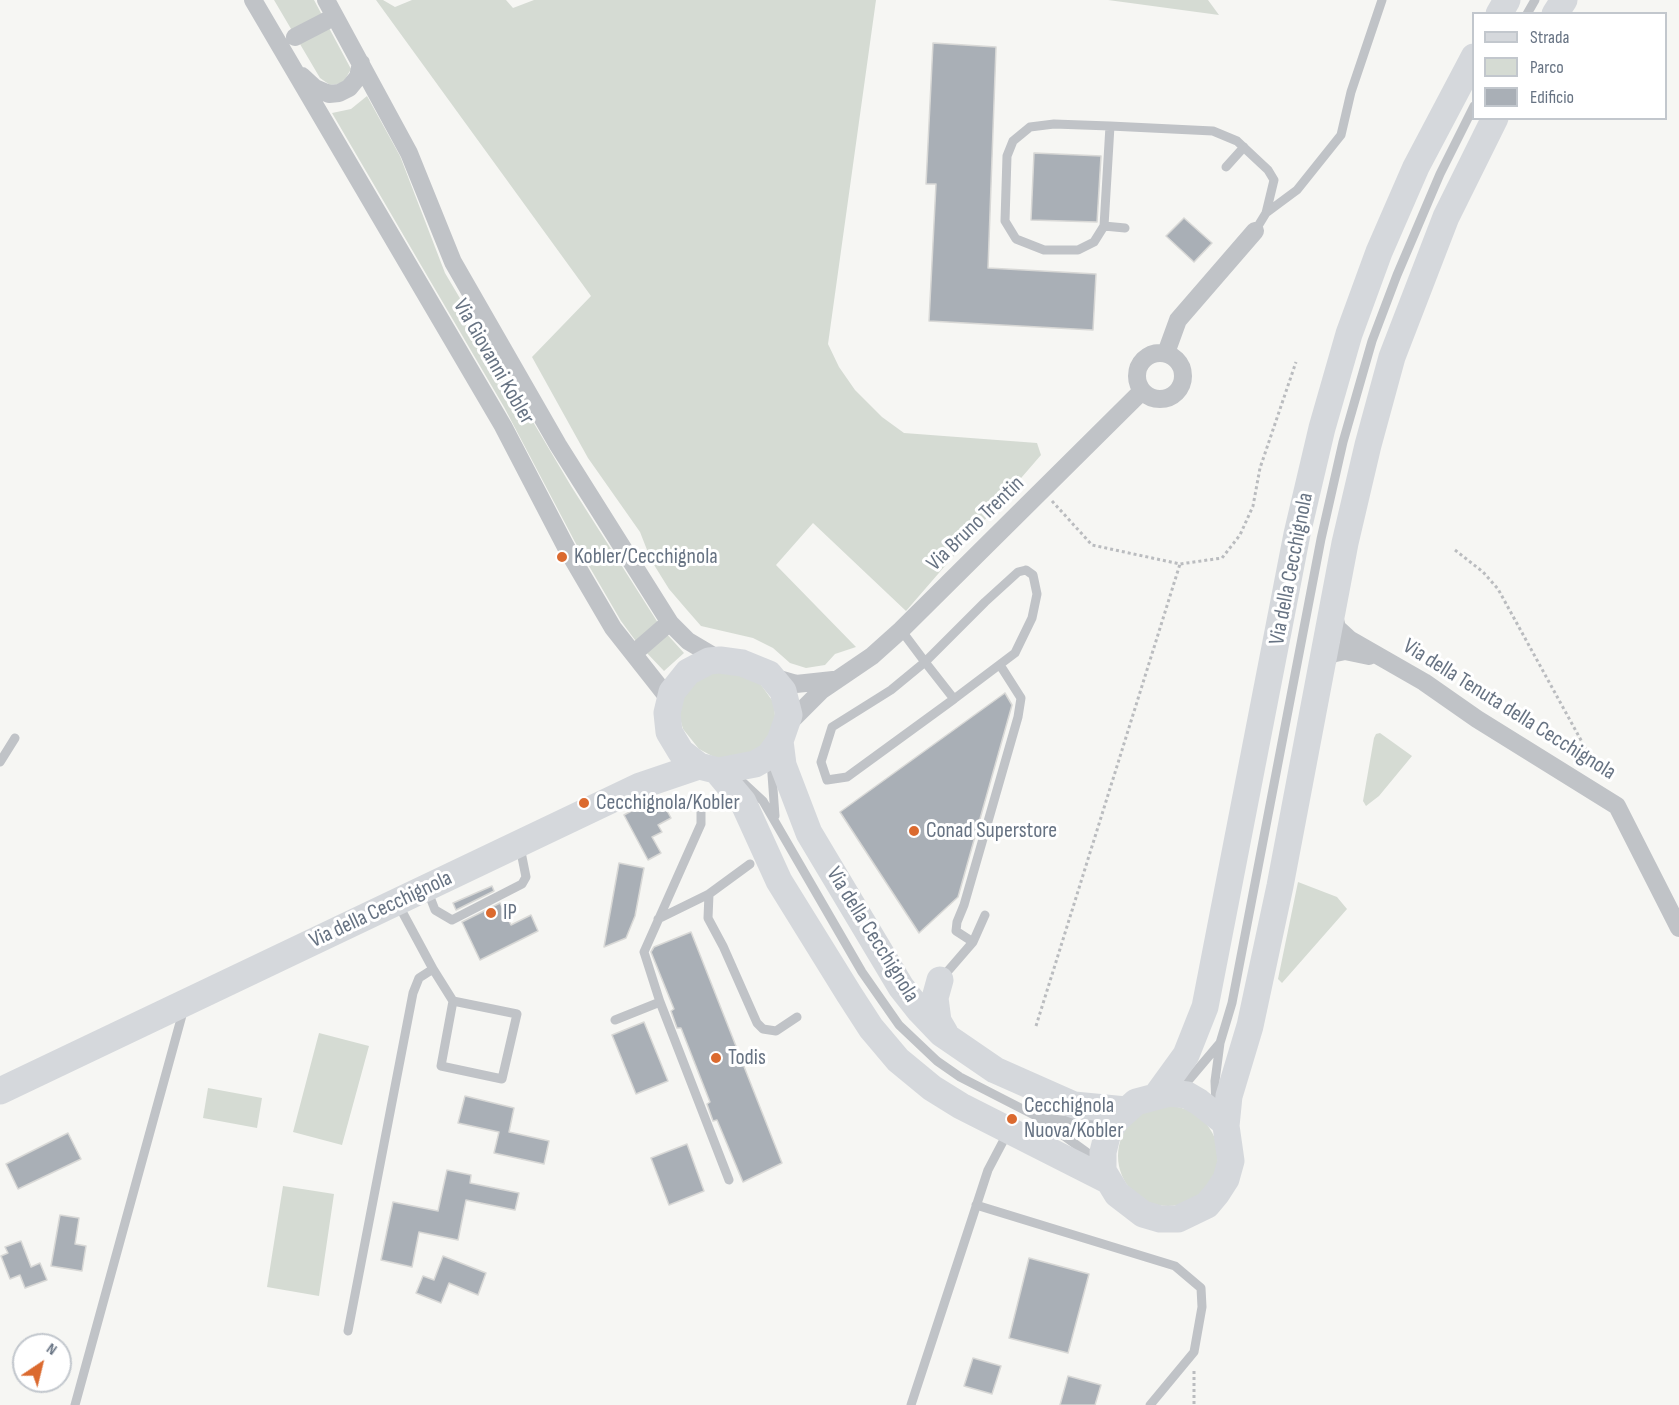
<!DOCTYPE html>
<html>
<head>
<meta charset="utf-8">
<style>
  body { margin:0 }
  #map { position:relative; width:1679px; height:1405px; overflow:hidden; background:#f6f6f3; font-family:"Sofia Sans Condensed",sans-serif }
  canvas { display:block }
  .legend { position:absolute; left:1472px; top:12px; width:195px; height:108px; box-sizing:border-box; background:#fff; border:2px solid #c2c7cd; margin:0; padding:8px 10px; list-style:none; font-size:18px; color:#677383 }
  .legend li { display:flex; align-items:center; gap:12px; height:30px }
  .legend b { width:30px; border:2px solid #c2c7cd }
  .north { position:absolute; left:12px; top:1333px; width:60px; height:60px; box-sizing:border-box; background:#fff; border:2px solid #c2c7cd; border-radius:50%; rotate:35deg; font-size:16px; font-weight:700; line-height:24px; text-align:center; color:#677383 }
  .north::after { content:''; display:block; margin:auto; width:21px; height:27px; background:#db6a2f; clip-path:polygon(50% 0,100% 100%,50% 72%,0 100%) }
</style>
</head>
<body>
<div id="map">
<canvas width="1679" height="1405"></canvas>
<ul class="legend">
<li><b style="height:8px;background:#d5d8dc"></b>Strada</li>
<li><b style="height:16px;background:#d5dbd3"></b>Parco</li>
<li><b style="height:16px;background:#a9afb6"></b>Edificio</li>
</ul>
<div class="north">N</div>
</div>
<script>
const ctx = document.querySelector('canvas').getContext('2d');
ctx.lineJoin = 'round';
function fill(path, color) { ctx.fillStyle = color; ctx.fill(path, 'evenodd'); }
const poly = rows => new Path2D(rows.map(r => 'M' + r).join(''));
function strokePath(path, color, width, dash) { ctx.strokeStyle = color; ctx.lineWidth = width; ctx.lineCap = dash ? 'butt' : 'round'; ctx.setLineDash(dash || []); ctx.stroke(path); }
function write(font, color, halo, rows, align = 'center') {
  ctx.font = font + ' "Sofia Sans Condensed",sans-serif'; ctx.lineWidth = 6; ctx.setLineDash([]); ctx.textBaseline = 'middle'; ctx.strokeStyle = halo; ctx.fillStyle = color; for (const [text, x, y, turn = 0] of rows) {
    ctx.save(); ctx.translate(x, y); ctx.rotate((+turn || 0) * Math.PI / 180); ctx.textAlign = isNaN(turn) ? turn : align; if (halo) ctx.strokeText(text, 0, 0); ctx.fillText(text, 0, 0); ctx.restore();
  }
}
fill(poly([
  [274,0,314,0,351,69,343,83,330,85,320,78],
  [376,0,383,0,395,7,412,0,506,0,513,8,534,0,876,0,828,344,839,367,855,390,882,417,904,433,1037,443,1041,455,906,611,813,523,776,565,856,647,835,654,825,665,806,668,790,663,773,648,753,638,701,626,687,610,669,589,651,560,640,532,588,458,532,357,591,296],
  [1108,0,1208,0,1219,15],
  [367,96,400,156,445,273,571,486,660,626,638,644,621,621,575,542,504,407,332,113,351,109],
  [665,632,684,653,664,671,645,651],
  [730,670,759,682,774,703,775,716,771,737,751,754,728,759,714,757,699,749,683,729,679,715,684,691,705,674],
  [1380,733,1412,756,1379,796,1366,806,1363,801,1374,738,1376,734],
  [1298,882,1337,897,1347,909,1282,983,1278,979],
  [319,1033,369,1046,342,1145,293,1132],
  [208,1088,262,1098,257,1128,203,1118],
  '1118 1156a50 50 0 1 1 100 0a50 50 0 1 1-100 0Z',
  [283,1186,334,1194,319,1296,267,1287]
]), '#d5dbd3');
const building = poly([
  [933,43,996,47,988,268,1096,274,1093,330,929,321,936,184,926,184,933,43],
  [1034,153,1101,156,1097,222,1031,220,1034,153],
  [1184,218,1212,243,1194,262,1166,236,1184,218],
  [1005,693,1012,705,958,897,919,933,840,812,1005,693],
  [659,796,671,818,658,825,662,832,652,837,661,853,648,860,624,815,659,796],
  [619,863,644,868,635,916,626,938,604,947,619,863],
  [492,886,494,891,456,910,453,903,492,886],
  [500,903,511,925,531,915,538,931,480,960,462,922,500,903],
  [691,932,782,1163,743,1182,717,1120,713,1121,707,1104,710,1102,681,1028,677,1028,671,1011,674,1009,651,952,654,947,691,932],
  [644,1022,668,1081,636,1094,612,1035,644,1022],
  [465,1096,514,1108,509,1132,549,1141,544,1164,494,1153,499,1132,458,1123,465,1096],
  [68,1133,81,1159,18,1189,6,1164,68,1133],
  [687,1144,704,1191,669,1205,651,1158,687,1144],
  [447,1170,471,1175,470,1183,519,1193,515,1210,466,1200,458,1240,419,1232,412,1267,381,1260,393,1202,438,1211,447,1170],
  [60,1215,79,1218,75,1244,86,1246,82,1271,51,1266,60,1215],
  [21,1241,31,1267,40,1263,47,1280,25,1288,20,1275,10,1279,1,1256,8,1253,5,1247,21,1241],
  [443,1256,486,1273,478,1295,449,1283,441,1303,416,1293,423,1276,434,1280,443,1256],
  [1029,1258,1089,1274,1068,1353,1009,1338,1029,1258],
  [973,1358,1001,1366,992,1394,964,1386,973,1358],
  [1068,1376,1101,1385,1095,1405,1060,1405,1068,1376]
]);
fill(building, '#a9afb6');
strokePath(building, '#d8d8d6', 1.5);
strokePath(poly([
  [1052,501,1092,545,1180,564,1222,558,1240,535,1253,506,1260,468,1296,362],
  [1455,550,1483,572,1498,589,1599,773],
  [1036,1026,1180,564],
  [1194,1371,1194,1405]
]), '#babcbf', 3, [3, 3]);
strokePath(poly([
  [1527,14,1535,0],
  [1226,167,1244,147],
  [1266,213,1297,190,1341,135,1351,92,1382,0],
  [1104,226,1094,242,1078,250,1044,250,1016,239,1005,221,1007,156,1013,141,1030,127,1054,124,1110,126],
  [1125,228,1104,226,1110,126,1213,131,1237,141,1268,170,1274,180,1266,213,1255,231],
  [1026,570,1033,575,1037,594,1032,618,1015,653,954,699,925,662,985,602,1018,572,1026,570],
  [901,630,925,662,891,690,832,727,821,762,827,780,847,777,954,699],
  [771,761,775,816],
  [0,762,15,738],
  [735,775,763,801,862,972,899,1025,937,1061,960,1077,1038,1117,1089,1154,1097,1163],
  [701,804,701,824,644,952,660,1002,729,1180],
  [750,864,709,894,708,918,723,946,757,1023,763,1029,776,1031,797,1017],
  [427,889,435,910,452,920,522,884,526,877,520,847],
  [658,919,709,894],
  [973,942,956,931,957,922,964,905,1018,717,1021,698,1000,665],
  [433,969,453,1001,517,1014,502,1079,441,1066,453,1001],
  [941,979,973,942,985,915],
  [615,1020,660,1002],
  [1179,1087,1187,1082,1220,1043],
  [1216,1106,1215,1081,1220,1043,1232,1003,1321,539,1343,442,1372,341,1397,275,1440,174,1474,106],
  [1043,1118,1089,1123,1110,1121],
  [976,1205,1175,1266,1201,1288,1202,1307,1194,1352,1150,1405],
  [348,1331,413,993,419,978,433,969,398,904],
  [75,1405,184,1008],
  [911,1405,988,1170,1008,1132]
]), '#c0c3c7', 9);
strokePath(poly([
  [253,0,503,426,568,551,613,628,669,699],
  [326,0,409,153,453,262,558,445,670,623,688,641,720,660],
  [295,37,326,21],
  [302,76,315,88,329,94,339,93,349,88,358,77,361,63],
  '1137 376a23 23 0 1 1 46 0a23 23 0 1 1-46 0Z',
  [1166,353,1178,320,1255,231],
  [1333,611,1337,628,1349,639,1424,682,1477,719,1617,806,1679,928],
  [640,648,663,628],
  [1322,668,1331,654,1345,651,1369,656],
  [772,677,796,684,833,680],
  [787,725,822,690,872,656,901,630,1141,392]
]), '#c0c3c7', 18);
strokePath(poly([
  [1499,14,1507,0],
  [1555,14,1564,0],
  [720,660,742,663,769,674,783,691,789,715,780,741,769,756,755,764,719,771,699,766,681,752,669,732,667,713,672,692,688,672,709,661,720,660],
  [780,741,783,765,809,833,901,987,920,1011,941,1033,995,1070,1074,1105,1126,1110],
  [717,771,743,802,779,881,849,994,871,1028,898,1060,932,1088,961,1106,1109,1181],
  [940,980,935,998,938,1021,945,1033],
  [0,1091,640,786,699,766],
  [1170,1093,1187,1095,1199,1102,1223,1121,1226,1126,1231,1161,1226,1179,1217,1193,1207,1205,1178,1219,1160,1219,1143,1214,1117,1194,1103,1171,1103,1152,1107,1136,1116,1120,1136,1102,1170,1093],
  [1157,1095,1186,1055,1205,1007,1297,534,1322,428,1349,334,1379,252,1416,167,1474,57],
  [1226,1126,1229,1096,1250,1026,1280,886,1345,543,1368,445,1392,357,1446,217,1495,118]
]), '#d5d8dc', 27);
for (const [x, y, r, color] of [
  [562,557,6,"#db6a2f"],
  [584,803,6,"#db6a2f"],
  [914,831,6,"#db6a2f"],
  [491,913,6,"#db6a2f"],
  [716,1058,6,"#db6a2f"],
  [1012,1119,6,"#db6a2f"]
]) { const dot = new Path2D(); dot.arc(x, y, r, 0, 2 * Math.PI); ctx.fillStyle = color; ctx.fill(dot); strokePath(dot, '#fff', 2); }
write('22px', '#677383', '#fff', [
  ["Via Giovanni Kobler",493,362,60],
  ["Via Bruno Trentin",976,524,-44],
  ["Via della Cecchignola",1292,569,-79],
  ["Via della Tenuta della Cecchignola",1509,710,32],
  ["Via della Cecchignola",381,910,-25],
  ["Via della Cecchignola",872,935,58]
]);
write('22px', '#677383', '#fff', [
  ["Kobler/Cecchignola",574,557],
  ["Cecchignola/Kobler",596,803],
  ["Conad Superstore",926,831],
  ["IP",503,913],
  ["Todis",728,1058],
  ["Cecchignola",1024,1106],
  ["Nuova/Kobler",1024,1131]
], 'left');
</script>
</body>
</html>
